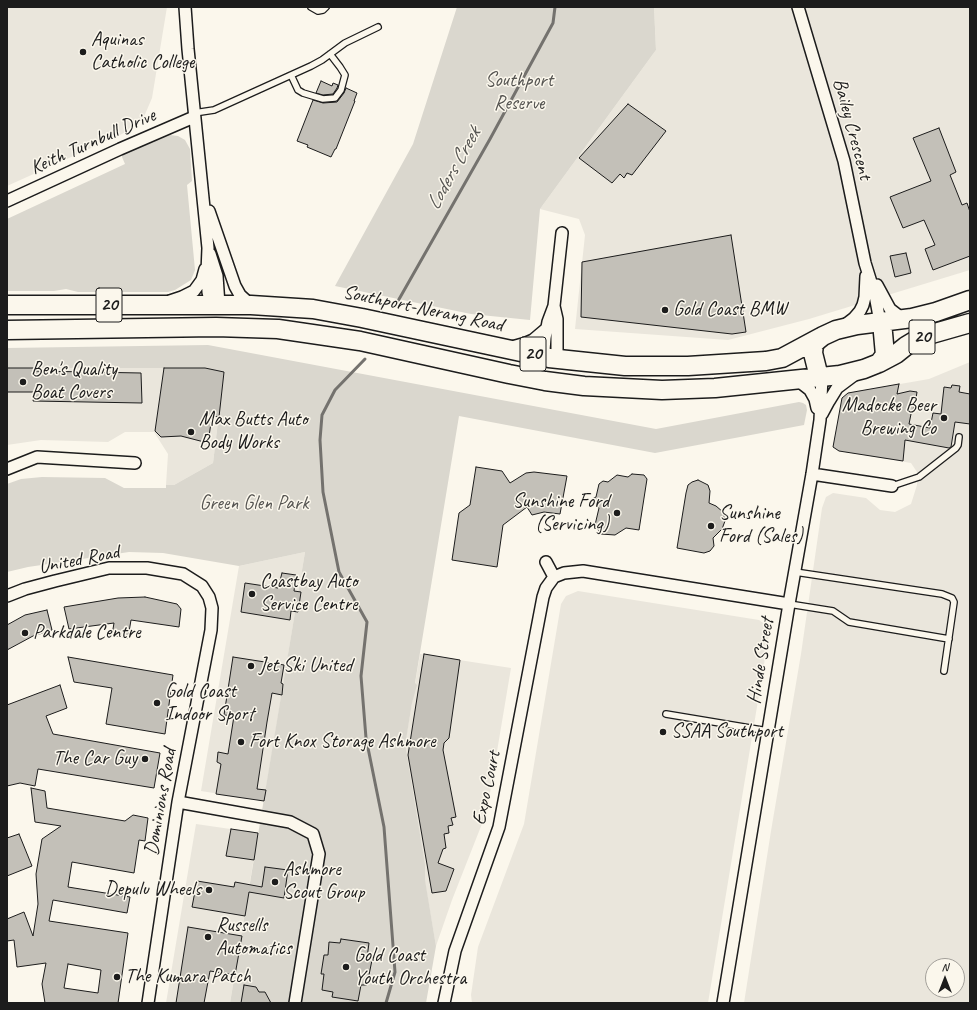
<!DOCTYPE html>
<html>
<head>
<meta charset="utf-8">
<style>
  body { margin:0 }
  #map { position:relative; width:977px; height:1010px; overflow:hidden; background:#fbf7ec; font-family:Caveat,sans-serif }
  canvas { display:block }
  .frame { position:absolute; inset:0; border:8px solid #1c1c1c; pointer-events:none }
  .north { position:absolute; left:925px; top:958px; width:40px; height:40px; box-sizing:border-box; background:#fbf7ec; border:1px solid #a29f99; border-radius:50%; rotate:0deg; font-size:11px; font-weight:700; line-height:16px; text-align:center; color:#1c1c1c }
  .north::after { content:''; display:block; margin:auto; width:14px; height:18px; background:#1c1c1c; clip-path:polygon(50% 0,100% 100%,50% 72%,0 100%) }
</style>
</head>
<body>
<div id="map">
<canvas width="977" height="1010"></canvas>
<div class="frame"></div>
<div class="north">N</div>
</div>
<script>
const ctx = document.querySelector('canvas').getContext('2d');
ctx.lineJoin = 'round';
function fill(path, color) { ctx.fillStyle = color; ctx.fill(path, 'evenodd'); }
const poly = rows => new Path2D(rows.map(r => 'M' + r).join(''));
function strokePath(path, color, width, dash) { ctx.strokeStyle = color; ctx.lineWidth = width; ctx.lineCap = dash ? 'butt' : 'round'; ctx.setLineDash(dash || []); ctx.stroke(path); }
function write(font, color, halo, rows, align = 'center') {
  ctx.font = font + ' Caveat,sans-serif'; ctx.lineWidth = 3; ctx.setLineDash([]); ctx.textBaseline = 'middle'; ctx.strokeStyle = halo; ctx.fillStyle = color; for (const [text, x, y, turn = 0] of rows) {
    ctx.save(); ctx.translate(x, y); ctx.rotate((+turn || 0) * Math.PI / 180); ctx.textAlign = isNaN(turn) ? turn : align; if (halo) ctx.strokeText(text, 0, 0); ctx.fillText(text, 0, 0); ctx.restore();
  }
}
fill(poly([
  [7,7,167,7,152,98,143,119,122,134,7,186],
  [654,7,970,7,970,270,809,319,728,340,575,329,585,235,579,219,540,209,656,50],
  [970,362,970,1003,744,1003,771,831,801,654,822,508,826,497,833,493,866,498,880,510,895,512,911,504,917,485,917,472,911,463,839,451,833,447,842,398,848,393,929,379],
  [933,966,957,966,957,990,933,990],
  [7,368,205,368,224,372,213,463,174,485,166,485,168,454,154,432,125,432,108,442,41,440,7,445],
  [305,552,264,801,201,791,239,566],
  [578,591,759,620,766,625,769,634,708,1003,472,1003,471,995,478,947,524,824,561,604,566,596],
  [420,654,511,668,487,811,452,900,436,946,403,756],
  [196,824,258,833,230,1003,166,1003]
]), '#eae6dc');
fill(poly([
  [457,7,654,7,656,50,540,209,530,320,471,314,335,286,413,144],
  [170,135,178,136,185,140,190,149,192,181,187,185,195,270,191,280,175,290,168,292,78,292,66,289,54,291,7,291,7,219,125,164,122,157,122,155],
  [208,345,656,429,799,402,803,403,806,405,807,410,804,425,655,453,459,416,415,683,417,685,412,703,406,740,406,750,425,865,425,880,436,946,426,1003,230,1003,305,552,239,566,163,553,129,552,28,567,7,572,7,484,21,479,42,477,105,478,124,488,166,488,166,485,174,485,213,463,224,372,205,368,7,368,7,348]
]), '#dad7ce');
strokePath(poly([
  [398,301,490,139,553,23,555,7],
  [365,359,335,390,322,415,320,440,323,492,339,572,367,622,361,676,366,738,384,827,395,972,386,1003]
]), '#74726e', 3);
const building = poly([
  [321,81,332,86,333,83,338,85,337,88,333,94,323,95,316,93,321,81],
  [346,88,357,93,354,101,355,101,336,149,335,149,331,157,307,147,308,145,297,141,313,100,323,103,337,102,344,93,346,88],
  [628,104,666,131,632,175,627,173,624,178,620,174,612,183,579,158,628,104],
  [939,128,956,172,950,175,962,205,967,203,970,212,970,256,933,270,925,249,935,245,924,220,903,228,890,197,931,181,913,138,939,128],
  [731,235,746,332,732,334,581,317,582,262,731,235],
  [906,253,911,273,895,277,890,256,906,253],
  [7,368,35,368,35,371,141,373,142,403,33,401,35,392,7,392,7,368],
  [164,368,205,368,224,372,219,417,212,416,208,443,181,436,161,437,155,431,164,368],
  [899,384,897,394,910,391,917,392,915,405,911,414,909,424,930,428,933,413,941,414,944,387,951,388,952,385,960,386,959,392,970,394,970,424,955,422,951,447,949,448,905,440,903,461,839,451,833,447,842,398,848,393,899,384],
  [476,467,502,471,510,483,526,473,534,472,567,476,560,514,544,512,532,515,527,507,503,525,497,567,452,560,459,513,470,505,476,467],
  [632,474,644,475,647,479,639,530,626,528,615,535,601,534,595,525,599,508,592,499,596,497,599,484,603,481,608,482,617,475,628,477,632,474],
  [698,480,708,485,710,491,709,503,716,506,723,512,725,521,722,529,713,538,714,546,710,551,704,553,677,548,686,493,688,485,692,482,698,480],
  [282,573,296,575,294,591,301,592,298,612,291,611,290,620,241,612,245,583,278,588,282,573],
  [145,597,177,604,181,609,179,627,131,620,128,638,112,635,114,623,69,629,64,607,118,598,145,597],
  [47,610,52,630,33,636,7,650,7,625,25,615,47,610],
  [424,654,460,660,449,738,444,743,443,750,456,817,451,818,453,825,448,826,449,833,444,834,446,848,443,849,438,863,454,869,446,891,432,893,408,755,424,654],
  [68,657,173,675,165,734,106,724,112,688,74,682,68,657],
  [233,657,284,665,281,683,283,684,282,695,272,693,267,722,257,789,266,790,264,801,216,794,221,764,217,762,218,752,228,754,234,716,224,715,233,657],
  [60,685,67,708,46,716,53,734,160,753,154,788,38,769,35,786,20,783,7,786,7,705,60,685],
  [31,788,45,791,47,808,125,821,133,815,148,818,145,841,139,840,134,873,72,862,68,887,130,897,127,913,53,900,49,921,128,933,118,1003,45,1003,42,984,46,963,17,967,14,940,7,941,7,919,24,912,33,936,38,904,36,874,42,839,61,826,35,822,31,788],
  [68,964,101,970,98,993,64,988,68,964],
  [231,829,258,833,254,860,226,856,231,829],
  [19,834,32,866,7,876,7,838,19,834],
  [265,867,288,870,284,898,249,892,245,916,192,907,197,881,234,887,235,882,262,887,265,867],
  [188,927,242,936,235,975,210,971,204,1003,176,1003,188,927],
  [341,939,369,943,367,958,372,960,367,985,361,985,358,1001,332,997,333,992,322,990,324,974,321,974,324,955,328,955,329,942,340,943,341,939],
  [244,985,256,987,259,992,265,992,271,1003,241,1003,244,985]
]);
fill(building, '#c3c0b8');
strokePath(building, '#1c1c1c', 1);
const lane = poly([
  [311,7,318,11,323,10,326,7],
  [291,75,298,90,303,93,323,99,335,98,341,90,345,75,340,67,330,54],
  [194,113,214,110,311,66,322,60,345,43,378,27],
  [892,486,919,477,956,448,958,445,959,437],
  [795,572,942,594,952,598,954,602,944,671],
  [789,604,833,611,849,622,949,639],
  [666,714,768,731]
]);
const street = poly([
  [185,7,188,49,208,248,207,272,208,292,211,305],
  [798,7,844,161,865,263,875,295,880,322],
  [7,201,120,149,194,117],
  [209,211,235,286,240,295,251,305],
  [210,254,217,276,219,305],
  [877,285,890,309,899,316,904,318],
  [170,301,182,297,194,291,202,280,205,269],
  [554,306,557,319,557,351,553,356,549,358,544,350,545,338,548,322,554,306,562,233],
  [845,325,854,318,860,311,863,305,865,297,866,276],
  [512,347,526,343,533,340,546,329],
  [796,379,810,390,815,399,817,408],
  [822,414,829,401,837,388,853,376],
  [7,469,37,457,135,463],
  [812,474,892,486],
  [546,562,554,577],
  [7,596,25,589,55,581,109,568,147,568,183,574,202,586,209,597,212,608,211,630,178,802,148,1003],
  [178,802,290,822,313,834,319,854,295,1003],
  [444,1003,455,951,499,827,543,597,546,588,554,577,564,573,583,571,789,604],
  [723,1003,789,604,812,474,820,420,822,377]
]);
const primary = poly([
  [7,305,251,305,313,309,362,318,549,358,625,366,688,366,766,361,782,358,823,336],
  [7,330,216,327,278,329,360,341,509,374,545,381,584,386,662,390,715,388,840,375,864,369,879,363,885,355,882,322],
  [879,363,896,354,906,346,921,337,970,323],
  [819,377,813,353,814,344,818,340,823,336,836,330,857,325,912,318,936,312,970,300]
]);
strokePath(lane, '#1c1c1c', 8);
strokePath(street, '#1c1c1c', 14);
strokePath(primary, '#1c1c1c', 21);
strokePath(lane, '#fbf7ec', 5.5);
strokePath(street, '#fbf7ec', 11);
strokePath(primary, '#fbf7ec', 18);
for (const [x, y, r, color] of [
  [83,52,4,"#1c1c1c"],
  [665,310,4,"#1c1c1c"],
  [23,382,4,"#1c1c1c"],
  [944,418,4,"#1c1c1c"],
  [191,432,4,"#1c1c1c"],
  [617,513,4,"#1c1c1c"],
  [711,526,4,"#1c1c1c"],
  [252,594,4,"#1c1c1c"],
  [25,633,4,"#1c1c1c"],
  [251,666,4,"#1c1c1c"],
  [157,703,4,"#1c1c1c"],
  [663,732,4,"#1c1c1c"],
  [241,742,4,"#1c1c1c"],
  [145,759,4,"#1c1c1c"],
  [275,882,4,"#1c1c1c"],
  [209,890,4,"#1c1c1c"],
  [208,937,4,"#1c1c1c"],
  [346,967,4,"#1c1c1c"],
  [117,977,4,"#1c1c1c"]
]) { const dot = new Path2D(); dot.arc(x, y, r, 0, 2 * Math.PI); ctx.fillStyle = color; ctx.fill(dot); strokePath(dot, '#fbf7ec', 1.5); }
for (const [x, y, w] of [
  [109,305,26],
  [922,337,26],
  [533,354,26]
]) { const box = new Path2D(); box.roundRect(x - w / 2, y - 17, w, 34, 3); ctx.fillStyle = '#fbf7ec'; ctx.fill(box); strokePath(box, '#1c1c1c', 1); }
write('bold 19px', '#1c1c1c', null, [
  ["20",109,305],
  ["20",922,337],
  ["20",533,354]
]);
write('20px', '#1c1c1c', '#fbf7ec', [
  ["Aquinas",91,40],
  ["Catholic College",91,63],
  ["Gold Coast BMW",673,310],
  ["Ben's Quality",31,370],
  ["Boat Covers",31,393],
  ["Madocke Beer",936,406,"right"],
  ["Brewing Co",936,429,"right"],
  ["Max Butts Auto",199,420],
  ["Body Works",199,443],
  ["Sunshine Ford",609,502,"right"],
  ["(Servicing)",609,525,"right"],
  ["Sunshine",719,514],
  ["Ford (Sales)",719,537],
  ["Coastbay Auto",260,582],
  ["Service Centre",260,605],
  ["Parkdale Centre",33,633],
  ["Jet Ski United",259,666],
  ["Gold Coast",165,692],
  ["Indoor Sport",165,715],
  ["SSAA Southport",671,732],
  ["Fort Knox Storage Ashmore",249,742],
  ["The Car Guy",137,759,"right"],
  ["Ashmore",283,870],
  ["Scout Group",283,893],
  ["Depulu Wheels",201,890,"right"],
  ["Russells",216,926],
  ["Automatics",216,949],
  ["Gold Coast",354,956],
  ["Youth Orchestra",354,979],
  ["The Kumara Patch",125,977]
], 'left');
write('20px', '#555451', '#fbf7ec', [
  ["Southport",519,81],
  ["Reserve",519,104],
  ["Green Glen Park",254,504]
]);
write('20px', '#1c1c1c', '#fbf7ec', [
  ["Bailey Crescent",852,129,75],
  ["Keith Turnbull Drive",93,142,-24],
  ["Southport-Nerang Road",423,309,12],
  ["United Road",79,560,-11],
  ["Hinde Street",761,661,-81],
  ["Expo Court",487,788,-78],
  ["Dominions Road",161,802,-80]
]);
write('italic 21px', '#575653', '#fbf7ec', [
  ["Loders Creek",454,169,-61]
]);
</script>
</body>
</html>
